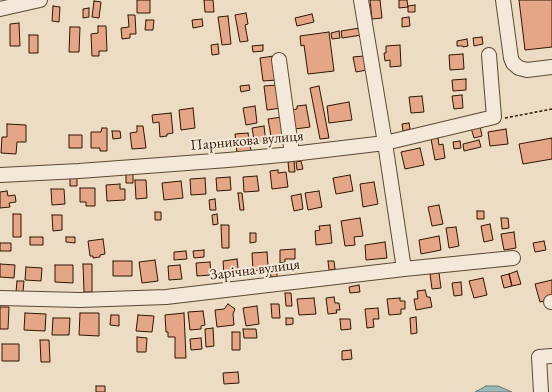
<!DOCTYPE html>
<html>
<head>
<meta charset="utf-8">
<style>
  body { margin:0 }
  canvas { display:block; background:#eddcc4 }
</style>
</head>
<body>
<canvas width="552" height="392"></canvas>
<script>
const ctx = document.querySelector('canvas').getContext('2d');
ctx.lineJoin = 'round';
function fill(path, color) { ctx.fillStyle = color; ctx.fill(path, 'evenodd'); }
const poly = rows => new Path2D(rows.map(r => 'M' + r).join(''));
function strokePath(path, color, width, dash) { ctx.strokeStyle = color; ctx.lineWidth = width; ctx.lineCap = dash ? 'butt' : 'round'; ctx.setLineDash(dash || []); ctx.stroke(path); }
function write(font, color, halo, rows, align = 'center') {
  ctx.font = font + ' "EB Garamond",serif'; ctx.lineWidth = 4; ctx.setLineDash([]); ctx.textBaseline = 'middle'; ctx.strokeStyle = halo; ctx.fillStyle = color; for (const [text, x, y, turn = 0] of rows) {
    ctx.save(); ctx.translate(x, y); ctx.rotate((+turn || 0) * Math.PI / 180); ctx.textAlign = isNaN(turn) ? turn : align; if (halo) ctx.strokeText(text, 0, 0); ctx.fillText(text, 0, 0); ctx.restore();
  }
}
const water = poly([
  [486,386,498,386,512,392,475,392,486,386]
]);
fill(water, '#9abab9');
strokePath(water, '#6f786f', 1);
const building = poly([
  [137,0,150,0,150,13,137,13,137,0],
  [204,0,213,0,214,12,205,12,204,0],
  [370,0,380,0,382,18,372,19,370,0],
  [399,0,407,0,408,7,399,8,399,0],
  [519,0,552,0,552,47,525,50,519,0],
  [94,1,101,2,99,18,92,17,94,1],
  [415,5,415,12,408,12,408,6,415,5],
  [53,6,60,7,59,22,52,21,53,6],
  [89,8,89,17,83,18,83,9,89,8],
  [246,13,248,24,245,25,248,41,240,42,235,15,246,13],
  [312,14,314,22,297,26,295,18,312,14],
  [128,15,135,15,136,34,130,34,130,38,122,39,121,28,129,27,128,15],
  [228,16,231,44,222,45,218,17,228,16],
  [409,17,410,26,402,27,402,18,409,17],
  [202,19,203,26,193,28,192,20,202,19],
  [146,20,154,20,153,30,145,30,146,20],
  [19,23,20,46,10,46,10,24,19,23],
  [98,26,106,26,107,51,99,51,99,56,92,56,91,34,98,33,98,26],
  [70,27,80,27,79,52,69,52,70,27],
  [360,28,362,35,342,38,341,31,360,28],
  [339,31,340,38,332,39,331,33,339,31],
  [329,32,334,71,308,74,304,45,301,46,300,36,329,32],
  [29,35,38,35,38,53,29,53,29,35],
  [482,37,483,44,474,46,473,38,482,37],
  [467,39,468,46,463,47,463,46,457,46,457,41,467,39],
  [218,44,219,54,212,55,211,45,218,44],
  [263,45,263,51,253,52,252,46,263,45],
  [400,45,401,66,390,67,390,60,385,61,384,53,386,53,386,46,400,45],
  [463,54,464,69,450,70,449,55,463,54],
  [274,56,277,80,263,81,260,58,274,56],
  [364,56,367,70,356,72,353,57,364,56],
  [466,79,466,90,453,91,452,80,466,79],
  [249,85,250,90,241,92,240,86,249,85],
  [277,85,281,108,267,110,264,86,277,85],
  [319,86,329,138,320,139,310,88,319,86],
  [462,95,463,108,454,109,452,96,462,95],
  [422,96,424,112,411,113,409,97,422,96],
  [349,102,352,120,329,123,327,106,349,102],
  [306,105,310,127,295,129,292,110,297,109,297,106,306,105],
  [255,106,257,123,246,125,243,108,255,106],
  [193,108,195,128,181,130,179,110,193,108],
  [171,113,173,133,167,134,167,136,160,137,159,122,153,123,152,115,171,113],
  [282,117,285,140,272,142,268,119,282,117],
  [409,123,410,129,403,131,402,124,409,123],
  [7,124,26,125,26,142,17,142,16,154,1,153,2,137,7,137,7,124],
  [137,126,143,126,146,148,132,149,130,133,137,132,137,126],
  [264,126,266,143,255,145,252,128,264,126],
  [480,126,482,136,474,138,471,128,480,126],
  [102,128,107,128,107,151,100,151,100,148,91,148,91,132,101,132,102,128],
  [506,129,508,144,490,146,488,132,506,129],
  [112,131,120,131,121,138,113,139,112,131],
  [248,133,251,151,237,153,235,134,248,133],
  [69,135,82,135,82,148,69,148,69,135],
  [438,138,439,145,443,144,445,158,435,160,431,139,438,138],
  [552,138,552,159,523,164,519,144,552,138],
  [479,140,481,147,464,151,463,144,479,140],
  [460,141,461,148,454,149,453,142,460,141],
  [420,148,424,165,405,169,401,152,420,148],
  [294,161,295,172,289,172,288,162,294,161],
  [301,161,303,169,297,170,296,162,301,161],
  [278,170,278,173,286,172,288,187,272,189,270,171,278,170],
  [126,171,133,171,133,183,126,183,126,171],
  [77,175,77,186,70,186,70,176,77,175],
  [350,175,353,191,336,194,333,178,350,175],
  [257,176,259,191,244,192,243,177,257,176],
  [230,177,231,190,217,191,216,178,230,177],
  [205,178,206,194,191,195,190,179,205,178],
  [135,180,146,180,147,198,136,199,135,180],
  [181,181,183,198,164,200,162,183,181,181],
  [374,182,378,204,363,207,360,184,374,182],
  [120,184,120,189,125,189,125,200,107,201,106,185,120,184],
  [80,188,95,188,95,206,86,206,86,202,80,202,80,188],
  [51,189,64,189,65,204,52,205,51,189],
  [7,191,8,196,15,195,16,202,9,203,10,207,0,208,0,192,7,191],
  [319,191,322,207,308,210,305,193,319,191],
  [238,193,242,193,244,210,240,210,238,193],
  [301,194,303,209,294,211,291,196,301,194],
  [215,199,216,210,210,210,209,200,215,199],
  [439,205,443,224,432,226,428,207,439,205],
  [477,211,484,211,484,219,477,219,477,211],
  [155,212,161,212,161,220,155,220,155,212],
  [13,214,21,214,21,237,13,237,13,214],
  [217,214,218,224,213,225,212,215,217,214],
  [52,215,62,215,62,230,53,231,52,215],
  [360,218,363,236,354,237,355,245,345,246,341,221,360,218],
  [501,218,508,218,509,228,502,229,501,218],
  [490,224,493,240,484,242,481,226,490,224],
  [221,225,229,225,229,248,222,248,221,225],
  [330,225,332,243,316,245,315,231,320,230,319,226,330,225],
  [456,227,459,246,449,248,446,228,456,227],
  [514,232,516,248,504,250,501,234,514,232],
  [250,233,256,233,256,242,250,243,250,233],
  [439,236,441,250,421,254,419,240,439,236],
  [30,237,43,237,43,245,30,245,30,237],
  [66,237,75,237,75,243,66,242,66,237],
  [103,239,105,254,100,255,100,257,93,258,93,256,90,256,88,241,103,239],
  [544,241,546,250,535,252,533,243,544,241],
  [385,242,387,258,366,260,365,245,385,242],
  [0,243,11,243,11,251,0,251,0,243],
  [295,249,295,259,285,259,285,262,280,263,280,250,295,249],
  [204,250,204,257,194,258,193,251,204,250],
  [186,251,187,259,174,260,174,252,186,251],
  [267,252,268,266,262,266,262,270,253,271,252,253,267,252],
  [237,259,239,276,230,277,230,274,224,274,223,261,237,259],
  [155,260,158,281,142,283,139,262,155,260],
  [113,261,132,261,132,276,113,276,113,261],
  [328,261,334,261,335,269,329,270,328,261],
  [210,262,211,275,197,276,196,263,210,262],
  [0,264,15,265,14,278,0,277,0,264],
  [83,264,92,264,92,292,84,292,83,264],
  [55,265,73,265,73,283,55,282,55,265],
  [180,265,182,279,169,280,168,266,180,265],
  [26,267,42,268,41,281,25,280,26,267],
  [270,268,277,268,277,277,271,277,270,268],
  [517,271,521,284,512,286,509,274,517,271],
  [439,273,441,288,432,289,430,274,439,273],
  [509,274,512,286,504,288,501,276,509,274],
  [483,278,487,295,474,298,469,281,483,278],
  [552,280,552,299,540,302,535,284,552,280],
  [17,281,24,281,23,292,16,292,17,281],
  [461,282,462,295,454,296,452,283,461,282],
  [359,285,360,292,350,293,349,287,359,285],
  [425,290,427,297,430,297,432,307,416,310,414,299,418,299,417,291,425,290],
  [285,293,291,293,292,306,286,306,285,293],
  [334,297,335,303,339,303,340,310,336,310,337,313,328,314,326,298,334,297],
  [314,298,316,314,299,315,297,299,314,298],
  [400,298,400,301,405,301,405,309,401,309,401,314,389,315,387,299,400,298],
  [228,304,235,309,233,314,234,325,217,327,215,310,224,309,228,304],
  [271,304,279,304,280,318,272,318,271,304],
  [257,306,259,324,246,326,243,308,257,306],
  [0,307,9,307,8,329,0,329,0,307],
  [378,308,379,319,373,319,374,327,367,328,365,309,378,308],
  [203,311,205,325,201,326,201,329,190,330,188,312,203,311],
  [25,313,46,314,45,331,24,330,25,313],
  [80,313,99,313,99,336,79,335,80,313],
  [184,313,186,358,175,358,175,337,168,337,168,332,166,332,165,315,184,313],
  [111,315,119,315,119,326,110,325,111,315],
  [138,315,154,316,152,332,136,331,138,315],
  [416,317,417,333,411,334,410,318,416,317],
  [53,318,70,318,69,335,52,335,53,318],
  [286,318,293,318,293,324,286,325,286,318],
  [340,319,350,319,351,329,341,330,340,319],
  [213,328,214,346,206,347,205,329,213,328],
  [243,329,256,329,257,338,244,338,243,329],
  [232,332,240,332,240,350,232,350,232,332],
  [137,337,147,338,146,352,137,352,137,337],
  [201,338,202,349,191,350,190,339,201,338],
  [40,340,49,340,50,362,41,362,40,340],
  [2,344,19,344,19,361,2,361,2,344],
  [351,350,352,359,342,360,342,351,351,350],
  [238,372,239,383,224,384,223,373,238,372],
  [96,386,105,386,105,392,96,392,96,386]
]);
fill(building, '#e5a688');
strokePath(building, '#2f1601', 1);
const minor = poly([
  [361,0,385,143,404,269],
  [503,0,511,58,513,63,519,68,527,70,552,67],
  [0,9,40,0],
  [279,60,292,154],
  [0,175,79,171,228,160,292,154,385,143,494,117,489,55],
  [0,298,80,300,166,297,404,269,513,258],
  [551,302,552,302],
  [541,392,539,357,552,356]
]);
strokePath(minor, '#5e4832', 16);
strokePath(poly([
  [505,118,552,109]
]), '#2f1601', 1.5, [3, 2]);
strokePath(minor, '#f3e8d9', 14);
write('15px', '#2f1601', '#f3e8d9', [
  ["Парникова вулиця",247,141,-5],
  ["Зарічна вулиця",255,270,-7]
]);
</script>
</body>
</html>
